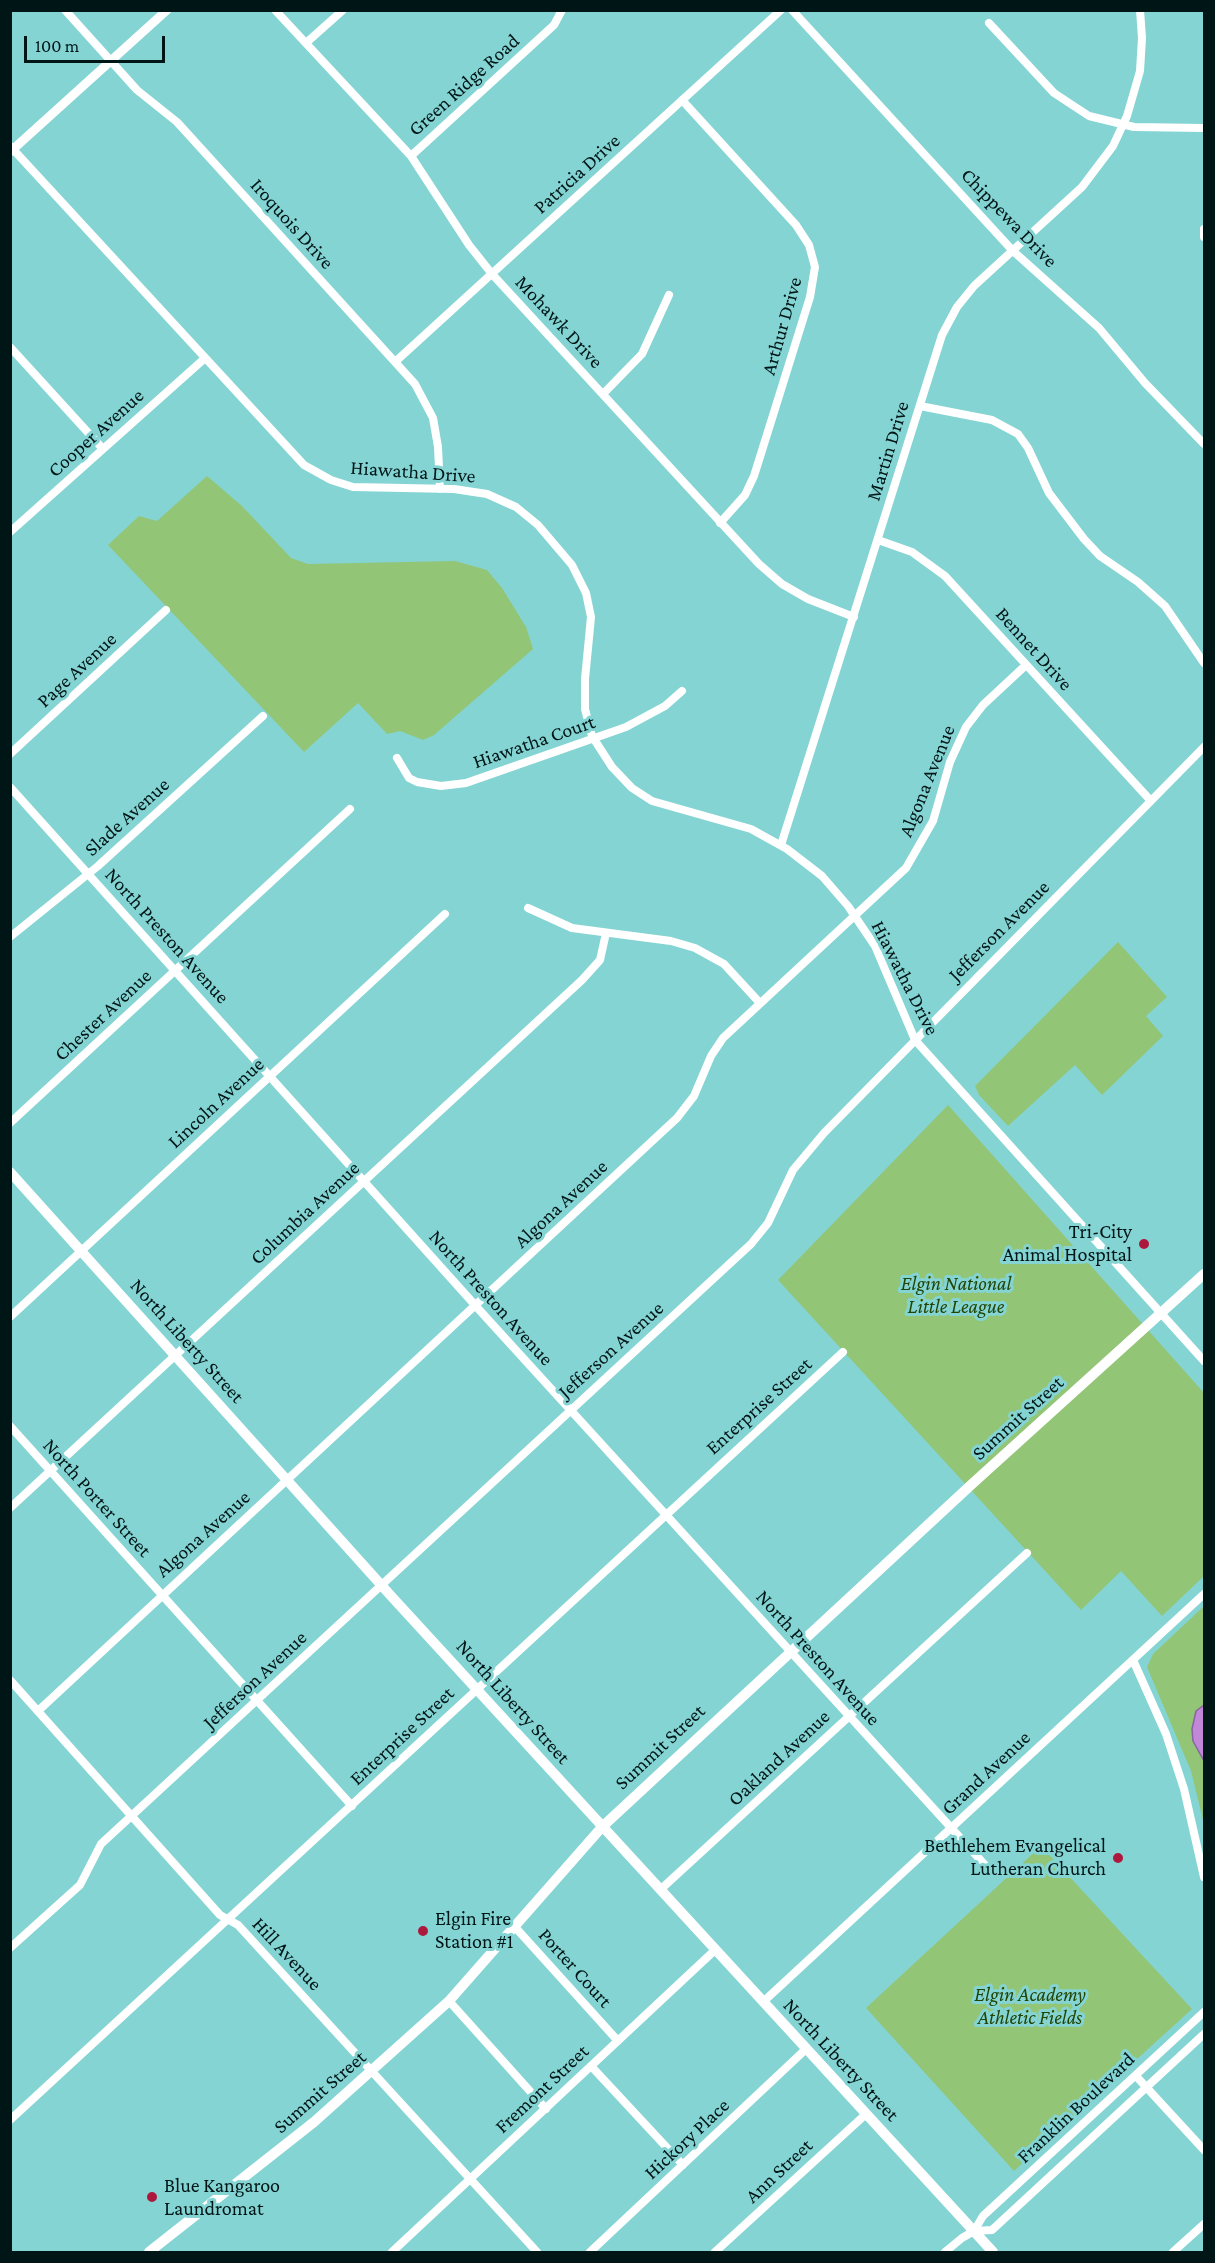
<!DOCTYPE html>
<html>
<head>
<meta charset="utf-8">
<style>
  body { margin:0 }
  #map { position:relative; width:1215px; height:2263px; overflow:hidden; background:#85d4d4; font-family:"Crimson Pro",serif }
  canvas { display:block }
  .frame { position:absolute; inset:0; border:12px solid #001516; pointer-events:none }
  .scale { position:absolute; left:24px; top:36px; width:141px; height:27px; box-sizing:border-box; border:3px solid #001516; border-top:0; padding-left:8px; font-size:18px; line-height:21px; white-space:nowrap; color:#001516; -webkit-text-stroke:4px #85d4d4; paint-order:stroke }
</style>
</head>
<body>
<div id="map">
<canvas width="1215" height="2263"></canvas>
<div class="frame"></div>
<div class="scale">100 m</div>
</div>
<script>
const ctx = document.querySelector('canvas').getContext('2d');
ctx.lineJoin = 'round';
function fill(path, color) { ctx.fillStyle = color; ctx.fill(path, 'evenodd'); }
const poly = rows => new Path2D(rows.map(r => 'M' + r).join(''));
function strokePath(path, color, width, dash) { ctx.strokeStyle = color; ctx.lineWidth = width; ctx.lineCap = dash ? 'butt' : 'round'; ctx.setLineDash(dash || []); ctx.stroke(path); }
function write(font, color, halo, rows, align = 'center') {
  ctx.font = font + ' "Crimson Pro",serif'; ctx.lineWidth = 6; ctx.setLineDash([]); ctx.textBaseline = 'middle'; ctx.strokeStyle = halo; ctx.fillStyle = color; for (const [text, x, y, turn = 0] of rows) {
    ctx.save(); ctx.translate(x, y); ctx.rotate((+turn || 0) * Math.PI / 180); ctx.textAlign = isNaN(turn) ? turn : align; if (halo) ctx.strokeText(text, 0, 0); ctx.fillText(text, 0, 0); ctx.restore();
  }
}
fill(poly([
  [207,476,242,506,291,558,308,564,455,561,487,570,502,588,526,627,533,649,434,735,423,740,400,731,387,734,358,703,304,752,108,545,139,516,157,521],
  [1118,942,1167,997,1146,1016,1163,1036,1102,1095,1075,1065,1008,1126,979,1095,975,1086],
  [948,1105,1204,1393,1204,1576,1162,1616,1121,1571,1081,1610,778,1280],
  [1204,1606,1204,1824,1191,1771,1147,1667,1153,1654],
  [1041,1846,1192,2009,1014,2171,866,2008]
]), '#92c576');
const water = poly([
  [1204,1705,1204,1761,1193,1741,1192,1729,1196,1711,1204,1705]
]);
fill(water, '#c187d9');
strokePath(water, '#87659e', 1.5);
strokePath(poly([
  [65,10,137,90,177,122,415,384,433,418,438,447,440,489],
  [275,10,411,156,469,245,492,274,759,564,782,584,808,599,854,617],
  [792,10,1013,251,1099,328,1145,383,1204,444],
  [989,23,1054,93,1089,116,1134,127,1204,128],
  [306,43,343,10],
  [682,100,796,225,809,245,815,267,810,297,754,476,745,495,720,523],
  [10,146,304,465,331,480,353,487,454,489,487,494,516,507,538,525,572,565,586,593,591,617,585,679,585,709,592,736,612,767,632,788,652,801,751,829,787,849,822,876,848,906,875,946,915,1040,1204,1361],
  [411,156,554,25,562,10],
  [1204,229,1204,237],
  [10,347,103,449],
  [395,362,781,10],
  [603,394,642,354,669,295],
  [920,406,992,420,1018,434,1028,448,1049,493,1084,539,1100,556,1138,582,1165,606,1204,663],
  [10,532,204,359],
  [878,540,912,552,945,576,1151,801],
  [10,754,166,610],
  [397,758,409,778,417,782,441,786,466,783,626,727,665,706,682,691],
  [10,787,483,1314,985,1865],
  [781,845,942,335,957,307,974,286,1082,187,1113,146,1127,116,1140,71,1142,38,1140,10],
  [528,908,572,928,671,941,695,948,724,964,759,1002],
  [10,937,98,866,263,716],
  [10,1123,350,809],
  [10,1317,445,914],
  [10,1426,352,1806],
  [10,1508,582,980,600,960,606,933],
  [1133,1660,1166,1734,1184,1789,1204,1877],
  [10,1680,220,1915,238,1925,537,2252],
  [38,1711,677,1118,694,1096,711,1056,723,1038,906,868,933,821,950,762,966,727,983,705,1026,665],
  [660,1890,1027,1553],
  [515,1927,618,2041],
  [10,1948,80,1885,101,1844,751,1244,768,1223,793,1170,824,1133,1204,747],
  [449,2001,546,2109],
  [763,2002,1204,1594],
  [591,2066,683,2165],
  [1136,2076,1204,2150],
  [10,2120,843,1352],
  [974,2231,983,2216,1204,2012],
  [392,2252,715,1950],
  [590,2252,806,2049],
  [715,2252,866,2114],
  [945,2252,962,2238,974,2231,992,2230,1204,2034],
  [1173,2252,1204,2224]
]), '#fff', 8);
strokePath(poly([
  [10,152,167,10]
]), '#fff', 9);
strokePath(poly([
  [10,1172,392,1597,993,2252],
  [149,2252,314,2122,449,2001,602,1827,972,1484,1204,1274]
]), '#fff', 10);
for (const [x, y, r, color] of [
  [1144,1244,6,"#ad193c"],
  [1118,1858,6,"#ad193c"],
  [423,1931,6,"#ad193c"],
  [152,2197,6,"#ad193c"]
]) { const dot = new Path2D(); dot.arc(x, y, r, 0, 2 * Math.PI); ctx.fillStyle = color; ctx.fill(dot); strokePath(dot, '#85d4d4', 2); }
write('20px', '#001516', '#85d4d4', [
  ["Green Ridge Road",464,85,-42],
  ["Patricia Drive",577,174,-42],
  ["Chippewa Drive",1009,218,46],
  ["Iroquois Drive",292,224,48],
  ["Mohawk Drive",559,322,47],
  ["Arthur Drive",782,326,-74],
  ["Cooper Avenue",96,433,-42],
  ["Martin Drive",888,451,-73],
  ["Hiawatha Drive",413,472,4],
  ["Bennet Drive",1034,649,48],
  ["Page Avenue",77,670,-43],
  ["Hiawatha Court",534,742,-19],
  ["Algona Avenue",927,781,-68],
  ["Slade Avenue",127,817,-42],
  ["Jefferson Avenue",999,931,-45],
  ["North Preston Avenue",167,936,48],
  ["Hiawatha Drive",905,978,63],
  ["Chester Avenue",103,1015,-43],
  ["Lincoln Avenue",216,1103,-43],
  ["Algona Avenue",561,1204,-43],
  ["Columbia Avenue",305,1213,-43],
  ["North Preston Avenue",491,1298,48],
  ["North Liberty Street",187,1341,48],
  ["Jefferson Avenue",611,1350,-42],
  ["Enterprise Street",759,1406,-42],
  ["Summit Street",1018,1418,-42],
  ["North Porter Street",97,1498,48],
  ["Algona Avenue",203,1534,-42],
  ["North Preston Avenue",818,1658,48],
  ["Jefferson Avenue",255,1680,-43],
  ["North Liberty Street",513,1702,48],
  ["Enterprise Street",402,1736,-43],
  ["Summit Street",660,1747,-43],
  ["Oakland Avenue",779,1758,-43],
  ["Grand Avenue",986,1773,-43],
  ["Hill Avenue",287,1954,47],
  ["Porter Court",575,1968,48],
  ["North Liberty Street",841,2060,47],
  ["Fremont Street",542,2089,-43],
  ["Summit Street",320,2092,-41],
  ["Franklin Boulevard",1076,2108,-43],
  ["Hickory Place",687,2139,-43],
  ["Ann Street",779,2171,-43]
]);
write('20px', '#001516', '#85d4d4', [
  ["Tri-City",1132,1232],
  ["Animal Hospital",1132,1255],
  ["Bethlehem Evangelical",1106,1846],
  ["Lutheran Church",1106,1869],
  ["Elgin Fire",435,1919,"left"],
  ["Station #1",435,1942,"left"],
  ["Blue Kangaroo",164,2186,"left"],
  ["Laundromat",164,2209,"left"]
], 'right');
write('italic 20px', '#214505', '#85d4d4', [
  ["Elgin National",956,1284],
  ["Little League",956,1307],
  ["Elgin Academy",1030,1995],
  ["Athletic Fields",1030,2018]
]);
</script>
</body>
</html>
